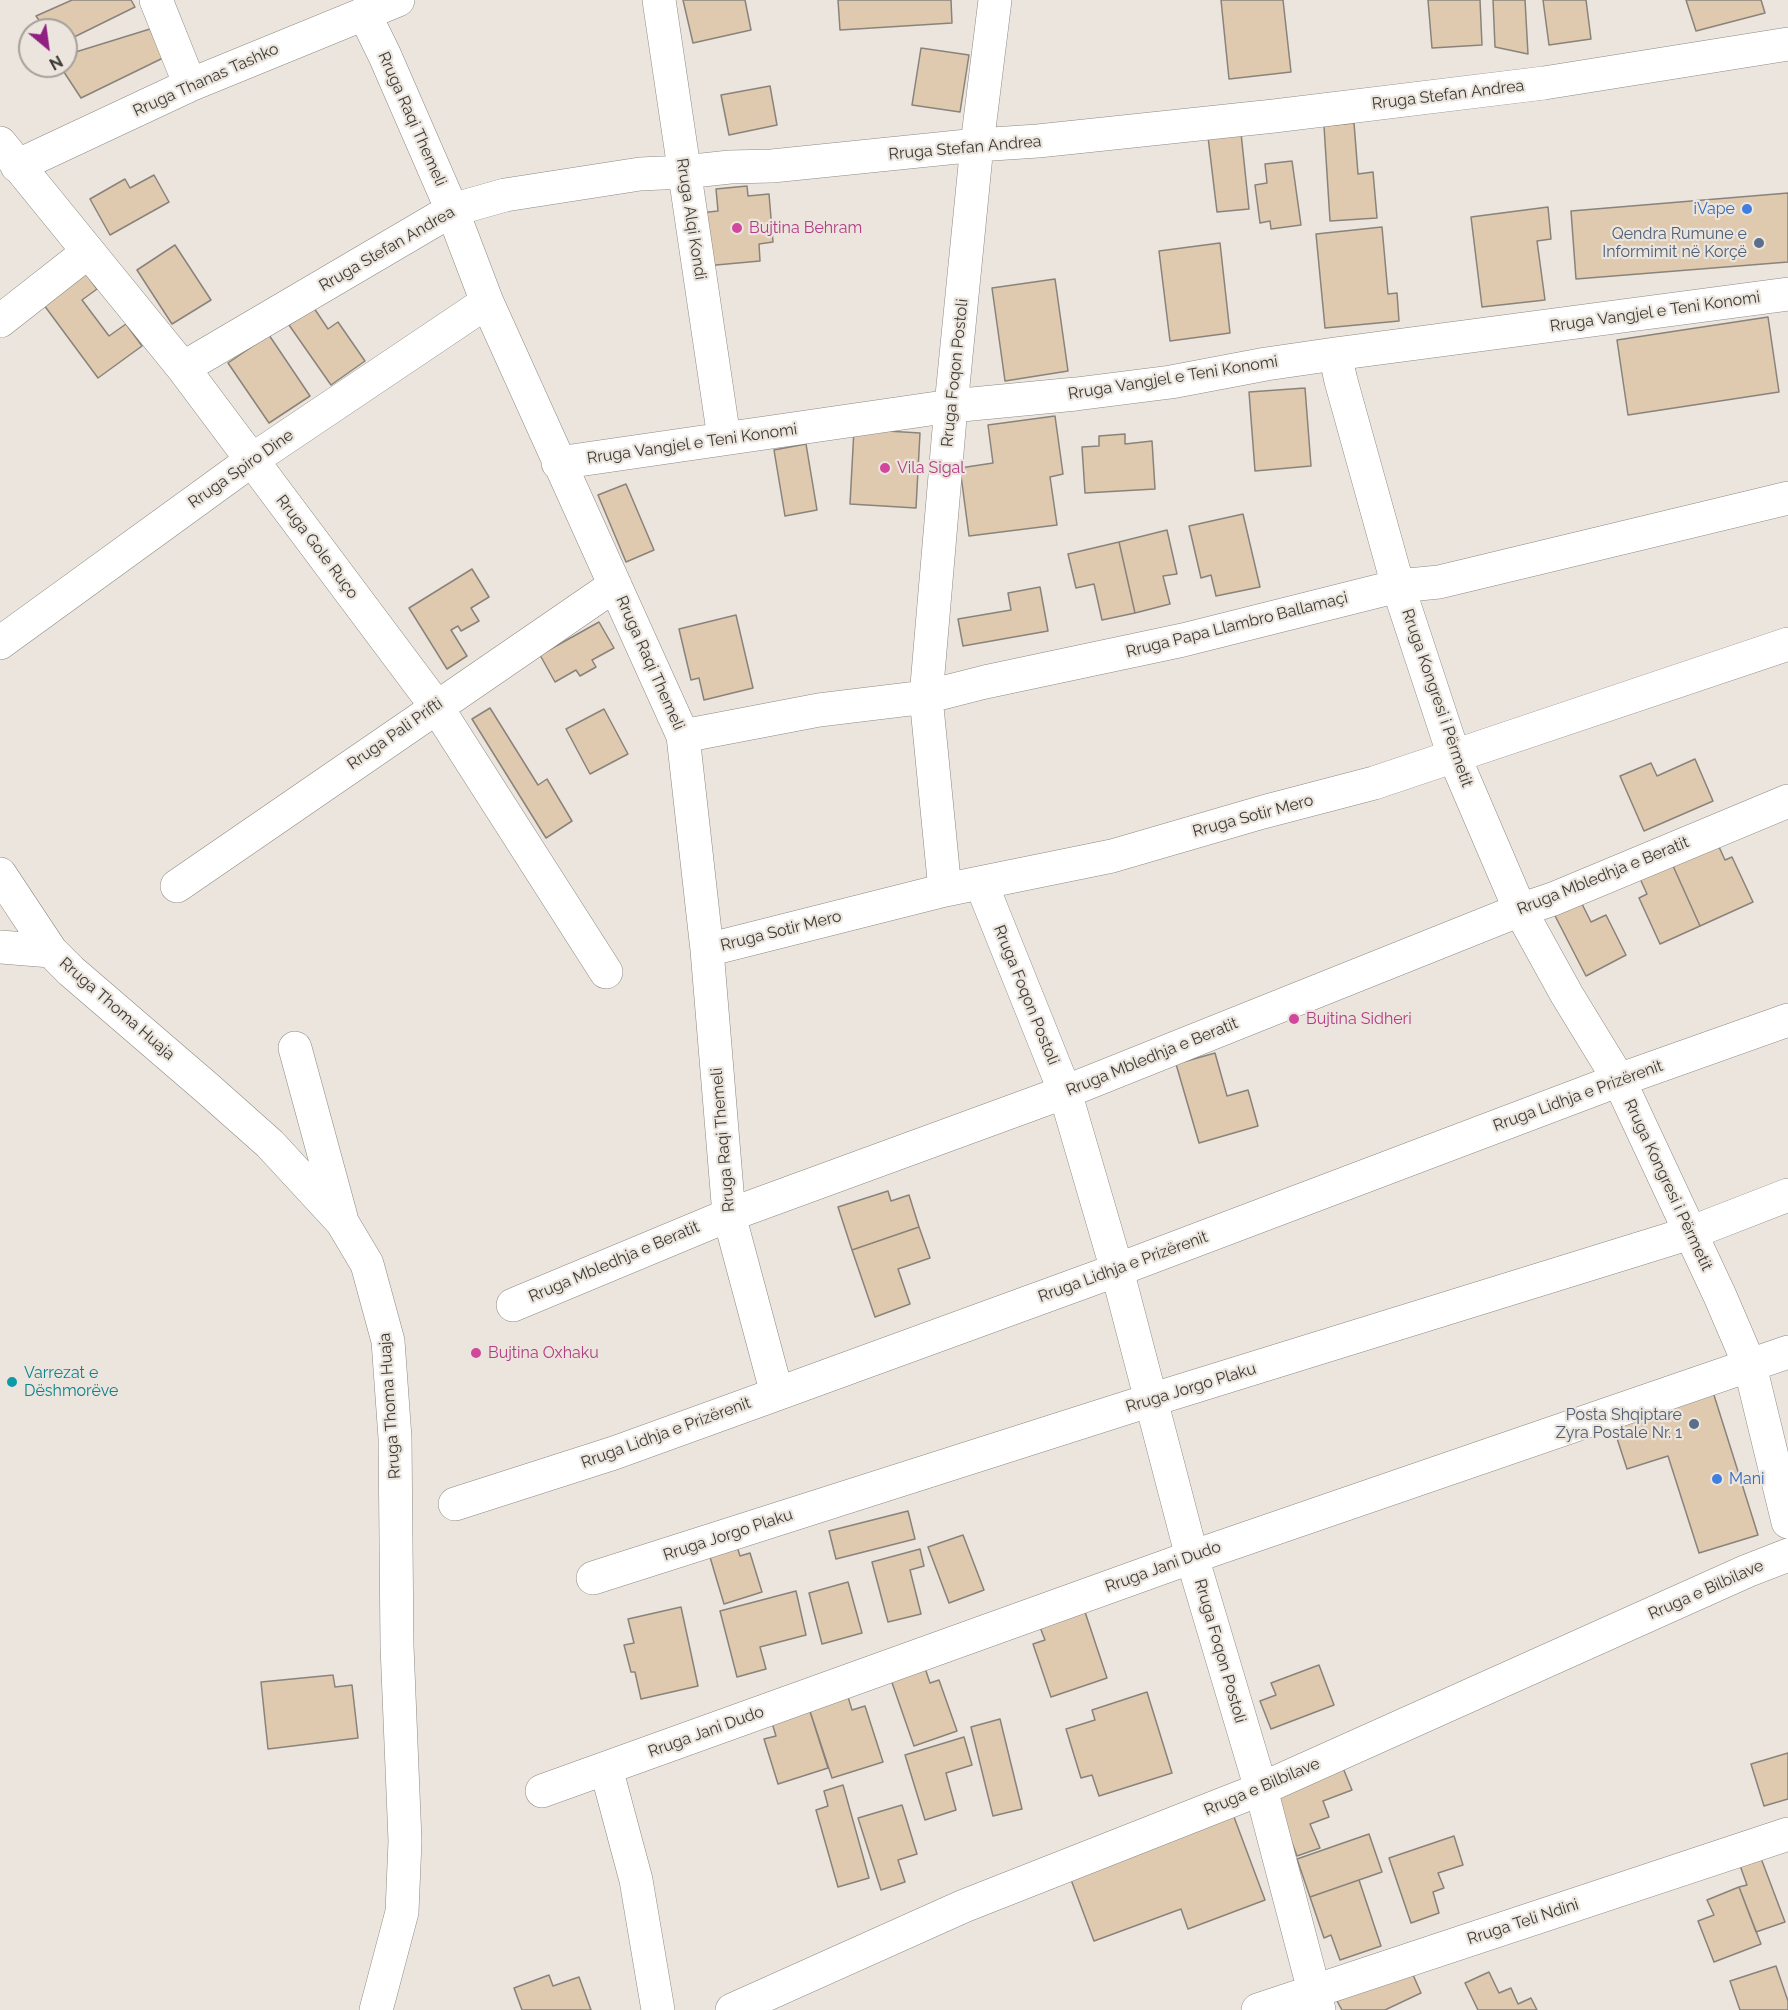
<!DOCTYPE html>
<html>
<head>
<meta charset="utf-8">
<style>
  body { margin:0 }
  #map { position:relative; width:1788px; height:2010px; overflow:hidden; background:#ebe5dd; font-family:Raleway,sans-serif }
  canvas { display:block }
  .north { position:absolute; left:18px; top:18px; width:60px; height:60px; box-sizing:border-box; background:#ebe5dd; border:2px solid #a5a19a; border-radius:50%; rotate:151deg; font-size:16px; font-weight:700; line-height:24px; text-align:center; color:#3c3a36 }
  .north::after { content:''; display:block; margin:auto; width:21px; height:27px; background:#902081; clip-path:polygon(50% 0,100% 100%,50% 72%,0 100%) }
</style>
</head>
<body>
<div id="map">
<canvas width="1788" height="2010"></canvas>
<div class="north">N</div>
</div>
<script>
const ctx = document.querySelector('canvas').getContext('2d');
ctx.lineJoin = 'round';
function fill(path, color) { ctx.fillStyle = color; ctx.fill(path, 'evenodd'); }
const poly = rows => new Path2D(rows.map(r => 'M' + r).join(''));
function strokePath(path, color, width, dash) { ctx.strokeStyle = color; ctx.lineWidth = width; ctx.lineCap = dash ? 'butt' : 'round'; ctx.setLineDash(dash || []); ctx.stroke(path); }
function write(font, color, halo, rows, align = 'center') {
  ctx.font = font + ' Raleway,sans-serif'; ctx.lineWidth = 4.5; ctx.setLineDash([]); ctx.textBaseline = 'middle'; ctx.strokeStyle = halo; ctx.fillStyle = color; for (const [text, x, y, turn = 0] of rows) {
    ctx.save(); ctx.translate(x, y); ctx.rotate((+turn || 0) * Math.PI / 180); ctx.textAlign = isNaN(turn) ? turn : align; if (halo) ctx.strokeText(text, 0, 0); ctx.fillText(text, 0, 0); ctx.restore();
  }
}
const building = poly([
  [72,0,131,0,135,7,66,41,66,30,46,30,36,16,72,0],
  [683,0,745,0,751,30,693,43,683,0],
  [838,0,951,0,952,23,840,30,838,0],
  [1221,0,1283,0,1291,72,1229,79,1221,0],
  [1428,0,1480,0,1482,45,1432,48,1428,0],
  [1493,0,1525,0,1528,54,1495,47,1493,0],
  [1543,0,1586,0,1591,39,1549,45,1543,0],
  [1686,0,1761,0,1765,13,1696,31,1686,0],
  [150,29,163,58,81,98,60,66,66,66,66,55,150,29],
  [921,48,969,55,960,112,912,105,921,48],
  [770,86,777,125,729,135,721,95,770,86],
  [1354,123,1358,174,1373,172,1377,218,1330,221,1324,126,1354,123],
  [1241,133,1249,209,1217,212,1208,137,1241,133],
  [1292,161,1301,225,1271,229,1270,221,1260,223,1255,185,1267,183,1265,164,1292,161],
  [154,175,169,202,110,235,90,199,125,179,130,188,154,175],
  [747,186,748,196,769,194,773,242,759,244,760,261,705,266,700,213,718,211,716,189,747,186],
  [1788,193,1788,262,1576,279,1571,211,1788,193],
  [1548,207,1551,239,1537,241,1545,300,1482,307,1471,217,1548,207],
  [1382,227,1388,294,1397,293,1399,321,1325,328,1316,234,1382,227],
  [1220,243,1230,333,1170,341,1159,251,1220,243],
  [175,245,211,300,172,324,137,270,175,245],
  [81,267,97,289,82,300,109,336,126,324,142,346,98,378,38,297,81,267],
  [1055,279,1068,371,1005,381,992,288,1055,279],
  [314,308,328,329,338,322,365,361,331,385,289,325,314,308],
  [1768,317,1779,392,1628,415,1617,340,1768,317],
  [269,335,310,396,269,423,228,363,269,335],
  [1305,388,1311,466,1255,471,1249,392,1305,388],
  [1055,416,1063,474,1050,477,1057,525,969,536,960,468,993,463,988,425,1055,416],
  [854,429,920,433,916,508,850,504,854,429],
  [1125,434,1125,444,1152,441,1155,489,1085,493,1082,447,1099,446,1099,436,1125,434],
  [806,444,817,510,785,516,774,450,806,444],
  [626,484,654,550,626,562,598,495,626,484],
  [1243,514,1260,587,1216,596,1211,575,1201,578,1189,526,1243,514],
  [1167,530,1177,574,1163,576,1170,604,1135,613,1119,542,1167,530],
  [1119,542,1135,613,1102,620,1094,584,1076,588,1068,554,1119,542],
  [472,569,489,597,471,608,479,621,461,631,458,626,451,630,467,656,447,669,409,608,472,569],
  [1040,587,1048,631,963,646,958,619,1011,610,1008,593,1040,587],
  [736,615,753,688,704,700,699,678,691,680,679,629,736,615],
  [599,622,614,648,592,660,596,667,580,676,576,670,555,682,540,655,599,622],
  [490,708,538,785,547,779,572,821,546,838,472,719,490,708],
  [604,709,628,754,590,774,566,729,604,709],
  [1695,759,1713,801,1644,831,1620,776,1651,763,1657,776,1695,759],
  [1714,836,1725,860,1732,857,1753,902,1700,926,1669,857,1714,836],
  [1669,857,1700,926,1660,944,1639,898,1647,894,1637,872,1669,857],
  [1577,894,1591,922,1606,915,1626,955,1586,976,1551,908,1577,894],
  [1215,1053,1227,1096,1248,1090,1258,1126,1199,1143,1176,1064,1215,1053],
  [888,1191,891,1201,909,1195,919,1227,852,1250,838,1207,888,1191],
  [919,1227,930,1258,898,1269,910,1304,875,1317,852,1250,919,1227],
  [1713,1392,1758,1535,1699,1553,1668,1456,1627,1469,1612,1423,1713,1392],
  [908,1511,915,1539,836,1559,829,1531,908,1511],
  [963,1535,984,1590,949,1603,928,1547,963,1535],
  [734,1537,740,1556,750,1553,762,1592,724,1604,707,1547,734,1537],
  [920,1549,924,1566,910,1570,921,1614,888,1622,872,1562,920,1549],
  [848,1582,862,1633,822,1644,809,1593,848,1582],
  [796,1591,806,1635,760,1647,766,1669,737,1677,720,1611,796,1591],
  [1083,1606,1107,1678,1051,1697,1033,1644,1045,1640,1038,1622,1083,1606],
  [681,1607,698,1686,641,1699,635,1672,631,1672,624,1645,634,1643,628,1619,681,1607],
  [923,1662,930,1683,939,1680,957,1731,914,1746,889,1674,923,1662],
  [1319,1665,1334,1705,1271,1729,1260,1701,1276,1695,1271,1683,1319,1665],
  [333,1675,335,1687,352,1685,358,1738,268,1749,261,1682,333,1675],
  [845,1687,852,1710,865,1706,883,1762,832,1778,806,1699,845,1687],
  [1147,1692,1172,1773,1099,1796,1092,1775,1081,1778,1066,1729,1095,1720,1092,1710,1147,1692],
  [806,1699,828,1768,778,1784,764,1739,776,1736,768,1710,806,1699],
  [1000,1719,1022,1809,993,1816,971,1727,1000,1719],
  [964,1737,972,1765,946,1773,956,1810,925,1820,905,1755,964,1737],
  [1788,1753,1788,1799,1764,1806,1751,1764,1788,1753],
  [1343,1768,1352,1790,1323,1801,1329,1817,1310,1824,1320,1848,1297,1856,1274,1796,1343,1768],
  [843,1785,869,1878,838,1887,816,1810,828,1806,824,1791,843,1785],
  [902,1805,917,1854,898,1860,905,1882,881,1890,858,1818,902,1805],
  [1231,1809,1265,1900,1188,1929,1181,1909,1094,1941,1067,1869,1231,1809],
  [1369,1834,1382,1872,1310,1897,1297,1859,1369,1834],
  [1454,1836,1463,1865,1438,1873,1444,1888,1433,1892,1439,1913,1411,1923,1389,1858,1454,1836],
  [1759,1853,1785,1922,1756,1932,1739,1887,1747,1885,1738,1860,1759,1853],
  [1359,1880,1381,1946,1340,1960,1331,1935,1324,1938,1310,1897,1359,1880],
  [1739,1887,1761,1944,1714,1962,1698,1921,1714,1915,1707,1900,1739,1887],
  [1776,1966,1788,2001,1788,2010,1740,2010,1730,1981,1776,1966],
  [1410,1968,1421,1993,1385,2010,1342,2010,1337,2001,1410,1968],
  [1489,1972,1499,1993,1511,1988,1518,2004,1531,1998,1537,2010,1478,2010,1465,1983,1489,1972],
  [549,1975,553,1986,579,1977,591,2010,522,2010,514,1988,549,1975]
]);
fill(building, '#dfcaaf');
strokePath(building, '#89837c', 1.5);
const minor = poly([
  [156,0,190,85],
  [659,0,724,438],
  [364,13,385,56,452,210,487,302,683,736,707,950,729,1215,777,1394],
  [0,143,183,368,436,706,606,972],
  [17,166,190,85,398,0],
  [0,321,88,252],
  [1335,354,1341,381,1398,586,1454,756,1520,910,1567,995,1619,1080,1720,1296,1750,1366,1788,1522],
  [183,368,452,210,505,195,640,174,684,172,730,167,772,166,977,145,1038,141,1274,116,1544,83,1788,44],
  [558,463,951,406,1076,394,1171,382,1266,364,1335,354,1788,294],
  [0,643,252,460,487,302],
  [683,736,819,710,926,697,985,682,1183,640,1398,586,1439,582,1788,498],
  [0,874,51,951],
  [981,883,1065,1092,1117,1270,1192,1557,1261,1789,1319,2010],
  [177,886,615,585],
  [945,890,926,697,951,406,977,145,995,0],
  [0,947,51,951,71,971,207,1088,270,1144,342,1222,367,1264,388,1341,395,1438,397,1646,405,1841,402,1912,376,2010],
  [707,950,945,890,1112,856,1263,812,1374,783,1788,644],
  [295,1048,341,1217],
  [513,1305,729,1215,1065,1092,1520,910,1553,899,1788,801],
  [455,1504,614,1453,777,1394,1117,1270,1619,1080,1788,1020],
  [593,1578,1151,1400,1690,1233,1788,1195],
  [606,1768,636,1880,658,2010],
  [542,1791,1192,1557,1788,1352],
  [732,2010,964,1906,1261,1789,1747,1571,1788,1555],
  [1258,2010,1788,1834]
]);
strokePath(minor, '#8e8982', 34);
strokePath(minor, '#fff', 33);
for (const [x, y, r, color] of [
  [1747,209,6,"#3f7fe0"],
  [737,228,6,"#d1479c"],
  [1759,243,6,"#5c6f8a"],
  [885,468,6,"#d1479c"],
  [1294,1019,6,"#d1479c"],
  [476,1353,6,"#d1479c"],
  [12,1382,6,"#0f9aa8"],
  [1694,1424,6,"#5c6f8a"],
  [1717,1479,6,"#3f7fe0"]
]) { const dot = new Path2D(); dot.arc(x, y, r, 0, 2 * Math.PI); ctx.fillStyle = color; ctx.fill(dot); strokePath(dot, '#ebe5dd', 2); }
write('16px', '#3c3a36', '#ebe5dd', [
  ["Rruga Thanas Tashko",206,80,-24],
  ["Rruga Stefan Andrea",1448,95,-7],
  ["Rruga Raqi Themeli",412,119,66],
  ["Rruga Stefan Andrea",965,148,-5],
  ["Rruga Alqi Kondi",691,219,81],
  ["Rruga Stefan Andrea",387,249,-30],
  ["Rruga Vangjel e Teni Konomi",1655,312,-8],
  ["Rruga Foqon Postoli",955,373,-84],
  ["Rruga Vangjel e Teni Konomi",1173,378,-9],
  ["Rruga Vangjel e Teni Konomi",692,444,-8],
  ["Rruga Spiro Dine",241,469,-35],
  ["Rruga Gole Ruço",317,547,53],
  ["Rruga Papa Llambro Ballamaçi",1237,625,-14],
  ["Rruga Raqi Themeli",650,663,66],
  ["Rruga Kongresi i Përmetit",1437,698,71],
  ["Rruga Pali Prifti",395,734,-35],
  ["Rruga Sotir Mero",1253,816,-15],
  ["Rruga Mbledhja e Beratit",1603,876,-22],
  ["Rruga Sotir Mero",781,931,-14],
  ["Rruga Foqon Postoli",1026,995,68],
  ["Rruga Thoma Huaja",117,1009,41],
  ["Rruga Mbledhja e Beratit",1152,1057,-22],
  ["Rruga Lidhja e Prizërenit",1578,1096,-20],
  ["Rruga Raqi Themeli",723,1140,-95],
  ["Rruga Kongresi i Përmetit",1668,1185,65],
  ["Rruga Mbledhja e Beratit",614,1262,-23],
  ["Rruga Lidhja e Prizërenit",1123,1267,-20],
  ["Rruga Jorgo Plaku",1191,1388,-17],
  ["Rruga Thoma Huaja",390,1406,-94],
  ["Rruga Lidhja e Prizërenit",666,1433,-20],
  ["Rruga Jorgo Plaku",728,1535,-18],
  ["Rruga Jani Dudo",1163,1567,-20],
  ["Rruga e Bilbilave",1706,1590,-24],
  ["Rruga Foqon Postoli",1220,1651,74],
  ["Rruga Jani Dudo",706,1732,-20],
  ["Rruga e Bilbilave",1262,1787,-23],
  ["Rruga Teli Ndini",1523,1922,-18]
]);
write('16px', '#366cbe', '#ebe5dd', [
  ["iVape",1735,209],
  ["Mani",1729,1479,"left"]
], 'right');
write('16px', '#b23c85', '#ebe5dd', [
  ["Bujtina Behram",749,228],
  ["Vila Sigal",897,468],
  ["Bujtina Sidheri",1306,1019],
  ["Bujtina Oxhaku",488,1353]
], 'left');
write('16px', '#4e5e75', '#ebe5dd', [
  ["Qendra Rumune e",1747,234],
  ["Informimit në Korçë",1747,252],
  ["Posta Shqiptare",1682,1415],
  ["Zyra Postale Nr. 1",1682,1433]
], 'right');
write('16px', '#0d838f', '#ebe5dd', [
  ["Varrezat e",24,1373],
  ["Dëshmorëve",24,1391]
], 'left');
</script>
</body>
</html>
